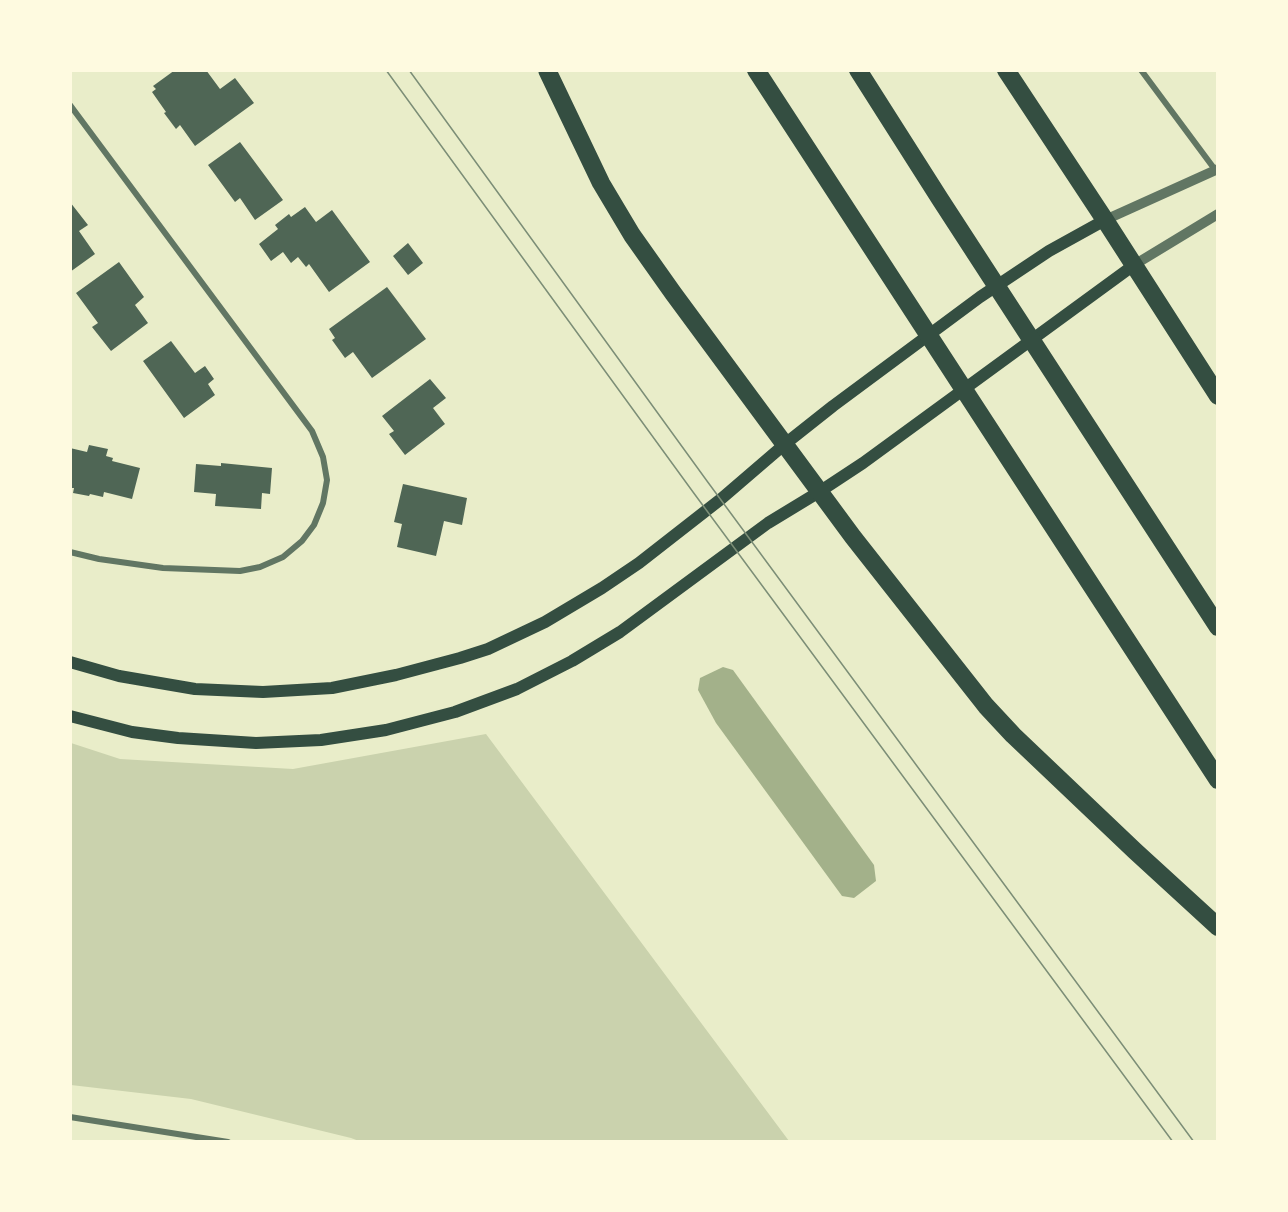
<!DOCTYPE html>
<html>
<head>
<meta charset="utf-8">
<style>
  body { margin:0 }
  #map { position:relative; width:1288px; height:1212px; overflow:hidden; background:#e9edc9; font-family:"Roboto Condensed",sans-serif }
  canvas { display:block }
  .frame { position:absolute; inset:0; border:72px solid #fefae0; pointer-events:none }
</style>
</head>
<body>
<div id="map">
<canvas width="1288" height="1212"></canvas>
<div class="frame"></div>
</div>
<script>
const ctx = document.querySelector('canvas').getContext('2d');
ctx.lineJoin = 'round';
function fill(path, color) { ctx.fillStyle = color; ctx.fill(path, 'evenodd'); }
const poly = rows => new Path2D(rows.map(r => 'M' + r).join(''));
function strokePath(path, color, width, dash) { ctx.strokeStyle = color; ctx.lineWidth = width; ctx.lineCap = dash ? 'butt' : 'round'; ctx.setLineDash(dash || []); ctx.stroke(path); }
fill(poly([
  [486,734,789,1141,359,1141,351,1138,191,1099,71,1085,71,743,120,759,293,769]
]), '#cad2ad');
fill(poly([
  [723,667,733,670,874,865,876,881,854,898,842,896,716,723,698,690,700,678]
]), '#a3b18a');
fill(poly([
  [175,70,206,70,220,89,235,78,254,103,195,146,180,125,176,129,164,113,166,112,152,92,156,89,153,86],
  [240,142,283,200,255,220,240,198,235,202,208,165],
  [70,202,88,225,79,231,95,254,70,272],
  [305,207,316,222,332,210,370,262,329,292,309,264,306,267,298,257,291,263,283,252,271,261,259,244,278,229,275,225,289,214,291,217],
  [408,243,423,263,408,275,393,256],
  [119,262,144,297,135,305,148,323,111,351,92,327,98,323,76,293],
  [387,287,426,339,372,378,353,352,345,358,332,340,335,338,329,329],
  [171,341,195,373,205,366,214,379,208,384,215,395,184,418,143,361],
  [430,379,446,398,433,408,445,424,405,455,389,434,394,431,382,416],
  [89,445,108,449,106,456,113,458,112,461,140,468,132,499,104,492,103,497,90,494,89,496,73,493,74,488,70,488,70,448,87,452],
  [221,463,272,468,270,494,262,493,261,509,215,506,216,494,194,492,196,464,221,466],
  [403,484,467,498,462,525,444,521,436,556,397,547,402,524,394,522]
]), '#4f6655');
strokePath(poly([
  [1141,70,1216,171],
  [70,105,312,431,323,457,327,480,323,503,314,525,302,541,283,557,260,567,240,571,163,568,99,559,70,552],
  [70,1117,228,1142]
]), '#617663', 6);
strokePath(poly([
  [1105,220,1218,169],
  [1134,265,1218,214]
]), '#617663', 10);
strokePath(poly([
  [70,662,119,676,195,689,263,692,332,688,396,675,460,658,488,649,545,622,602,588,639,563,721,499,785,444,833,406,980,297,1049,251,1105,220],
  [70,716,132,732,178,738,256,743,321,740,386,730,455,712,517,689,572,661,620,632,768,523,819,492,863,463,1134,265]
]), '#344e41', 12);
strokePath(poly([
  [547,70,601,183,632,235,673,293,853,537,986,706,1013,735,1135,851,1218,927],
  [756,70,1218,780],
  [858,70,940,199,1218,627],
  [1006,70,1105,220,1218,396]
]), '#344e41', 18);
strokePath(poly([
  [386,70,693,492,1173,1142],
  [409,70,707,481,1194,1142]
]), '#7c8e77', 1.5);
</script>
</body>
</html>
